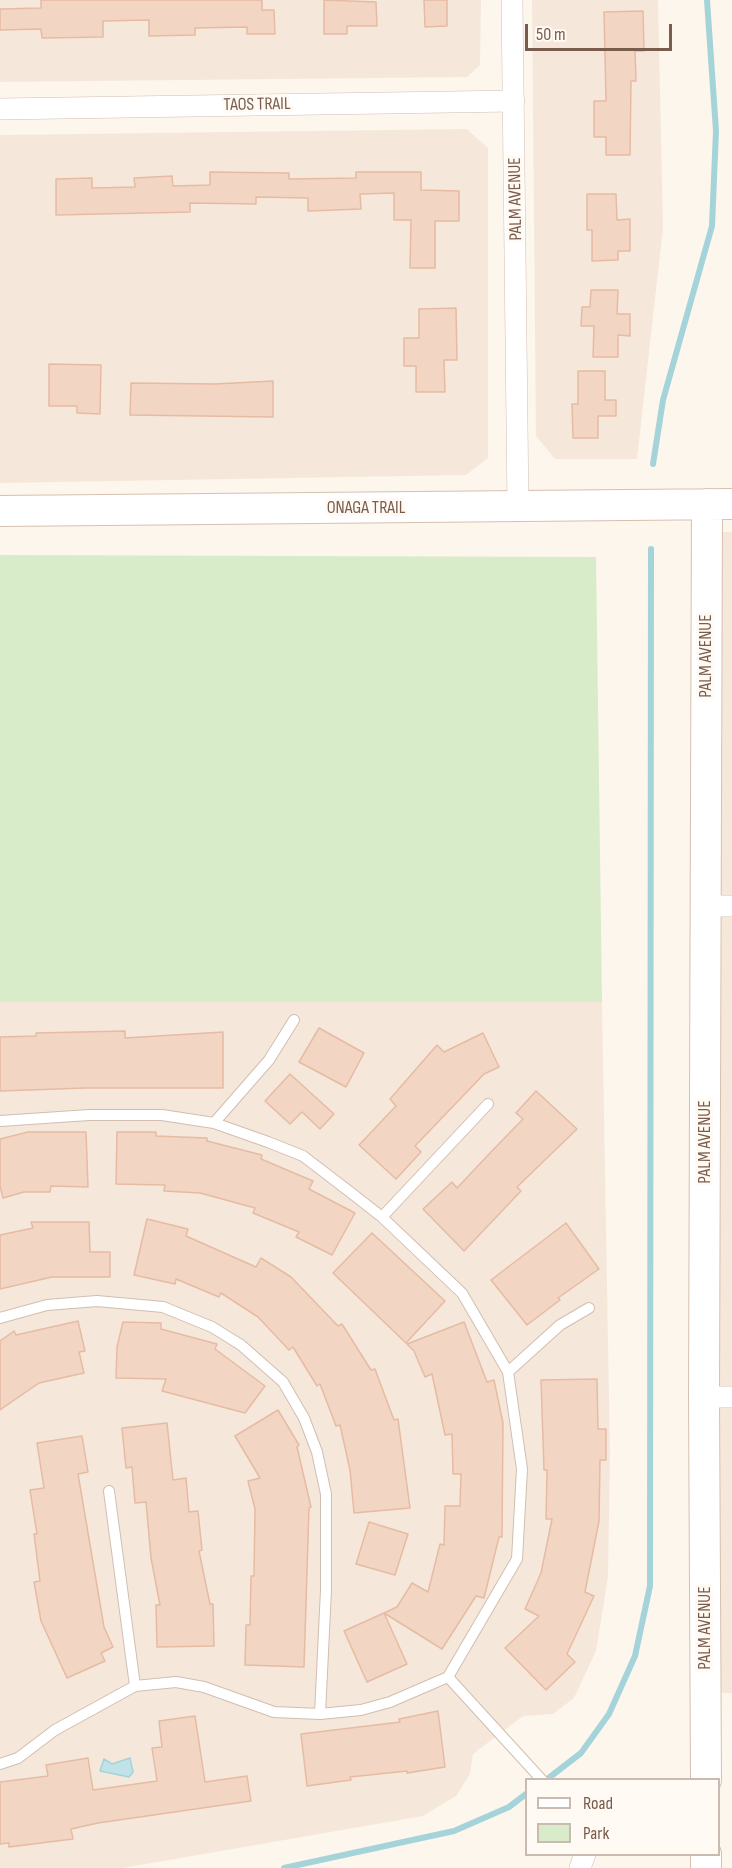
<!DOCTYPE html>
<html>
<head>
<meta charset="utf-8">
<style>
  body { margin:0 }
  #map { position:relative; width:732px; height:1868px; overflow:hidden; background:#fdf6ec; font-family:"Sofia Sans Condensed",sans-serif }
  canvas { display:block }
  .legend { position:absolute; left:525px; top:1778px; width:195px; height:78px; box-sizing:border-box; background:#fffaf3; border:2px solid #cabbb1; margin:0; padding:8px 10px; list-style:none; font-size:18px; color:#7a5c4d }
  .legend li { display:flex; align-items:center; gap:12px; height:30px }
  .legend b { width:30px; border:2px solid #cabbb1 }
  .scale { position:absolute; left:525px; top:24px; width:147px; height:27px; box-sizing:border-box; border:3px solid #7a5c4d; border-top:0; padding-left:8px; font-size:18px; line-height:21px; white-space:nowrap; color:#7a5c4d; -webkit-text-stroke:4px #fffaf3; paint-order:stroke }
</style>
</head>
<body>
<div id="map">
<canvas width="732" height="1868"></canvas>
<ul class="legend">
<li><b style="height:8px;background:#fff"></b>Road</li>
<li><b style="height:16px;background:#d8ecc9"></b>Park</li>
</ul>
<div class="scale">50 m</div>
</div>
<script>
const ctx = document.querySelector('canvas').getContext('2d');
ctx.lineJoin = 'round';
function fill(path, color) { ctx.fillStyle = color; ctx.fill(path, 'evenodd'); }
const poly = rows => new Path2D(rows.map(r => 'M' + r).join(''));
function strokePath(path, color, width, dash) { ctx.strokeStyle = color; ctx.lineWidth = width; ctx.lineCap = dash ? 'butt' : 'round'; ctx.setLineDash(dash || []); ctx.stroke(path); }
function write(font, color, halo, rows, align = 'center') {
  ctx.font = font + ' "Sofia Sans Condensed",sans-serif'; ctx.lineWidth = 6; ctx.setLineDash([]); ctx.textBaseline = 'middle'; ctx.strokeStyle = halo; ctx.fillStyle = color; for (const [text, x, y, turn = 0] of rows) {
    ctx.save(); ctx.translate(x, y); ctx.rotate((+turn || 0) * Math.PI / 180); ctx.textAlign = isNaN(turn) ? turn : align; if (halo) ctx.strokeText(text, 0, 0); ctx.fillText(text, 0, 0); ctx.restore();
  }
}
fill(poly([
  [0,0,481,0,480,65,467,77,0,82],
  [532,0,658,0,663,228,637,459,555,459,536,436],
  [467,129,488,148,488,458,466,475,0,483,0,135],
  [717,532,732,532,732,1693,719,1693],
  [0,1002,602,1002,610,1454,608,1577,596,1651,574,1698,553,1714,523,1716,473,1754,470,1774,456,1796,423,1816,123,1868,0,1868]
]), '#f5e8da');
fill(poly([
  [0,555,596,557,602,1002,0,1002]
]), '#d8ecc9');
const water = poly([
  [130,1758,133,1772,129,1777,100,1771,104,1759,112,1764,130,1758]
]);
fill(water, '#bfe3e8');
strokePath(water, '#a5d3da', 1.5);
strokePath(poly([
  [653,464,663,400,712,226,716,131,707,0],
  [546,1780,581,1753,609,1714,635,1656,650,1586,651,549],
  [284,1868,454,1831,509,1807,526,1794]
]), '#a5d3da', 6);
const building = poly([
  [41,0,262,0,262,10,274,10,275,34,247,34,247,27,195,28,195,35,149,36,149,20,103,21,103,37,42,38,41,29,0,30,0,9,41,8,41,0],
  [324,0,376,2,377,26,347,26,347,34,324,34,324,0],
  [424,0,447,0,447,26,425,27,424,0],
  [643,11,644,51,635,51,636,81,631,81,630,155,606,155,606,137,594,137,594,101,606,101,604,12,643,11],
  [210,172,289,173,289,179,356,178,356,172,421,172,421,190,459,191,459,221,435,221,435,268,410,268,411,220,394,220,394,193,360,194,361,209,308,211,308,198,256,197,256,204,190,203,190,212,56,215,56,179,92,178,92,188,135,187,134,178,172,176,173,186,210,185,210,172],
  [587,194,616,194,617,220,630,219,630,251,618,251,618,260,592,261,592,230,587,230,587,194],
  [591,290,618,290,617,314,630,314,630,336,618,335,618,357,593,357,594,326,581,326,582,307,590,307,591,290],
  [456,308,457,360,444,360,445,392,416,392,416,366,404,366,404,338,419,338,419,309,456,308],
  [49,364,101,365,100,414,77,413,77,406,49,406,49,364],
  [578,371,605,371,605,400,616,400,616,416,598,416,598,438,573,438,572,404,578,404,578,371],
  [273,381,273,417,130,415,131,383,215,384,273,381],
  [319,1028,364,1053,346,1087,299,1062,319,1028],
  [125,1031,125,1038,223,1032,223,1088,86,1088,0,1091,0,1037,36,1036,36,1033,125,1031],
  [483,1033,499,1067,484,1074,415,1146,421,1152,396,1179,359,1145,396,1106,390,1099,437,1045,444,1052,483,1033],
  [290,1074,334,1114,320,1129,302,1112,290,1124,265,1101,290,1074],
  [536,1091,577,1129,517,1187,521,1191,464,1251,423,1209,452,1182,457,1188,491,1152,523,1119,516,1113,536,1091],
  [28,1132,86,1132,88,1187,51,1186,50,1192,24,1192,3,1198,0,1186,0,1139,28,1132],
  [117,1132,156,1132,156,1136,207,1138,207,1141,262,1155,261,1159,313,1181,309,1189,355,1213,332,1255,296,1237,299,1232,253,1213,255,1208,200,1193,164,1191,165,1185,116,1184,117,1132],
  [147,1219,188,1229,186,1236,256,1267,261,1258,291,1277,338,1326,342,1324,371,1370,375,1369,394,1420,398,1419,410,1508,354,1513,350,1470,340,1425,336,1426,320,1384,317,1386,293,1347,289,1350,258,1317,221,1293,219,1297,176,1279,175,1284,134,1275,147,1219],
  [31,1222,89,1222,90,1252,110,1252,110,1277,52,1277,0,1289,0,1235,33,1228,31,1222],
  [566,1223,599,1269,558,1298,560,1300,527,1325,491,1280,566,1223],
  [372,1233,445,1301,406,1343,333,1273,372,1233],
  [78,1321,85,1351,79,1352,84,1373,39,1383,0,1410,0,1341,14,1331,16,1335,78,1321],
  [123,1322,161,1323,161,1329,217,1344,215,1349,265,1386,245,1413,162,1391,166,1379,116,1378,117,1347,123,1322],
  [464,1322,487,1382,494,1380,503,1423,502,1537,499,1537,484,1598,476,1596,442,1649,384,1613,397,1607,412,1583,428,1592,440,1544,444,1545,445,1506,460,1506,461,1474,453,1474,452,1434,445,1435,432,1374,425,1377,414,1351,407,1344,464,1322],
  [597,1379,598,1429,606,1429,606,1460,600,1460,599,1521,585,1592,594,1596,567,1654,575,1662,546,1690,505,1648,539,1616,525,1609,541,1573,552,1519,546,1519,547,1470,544,1470,541,1380,597,1379],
  [278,1410,299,1445,297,1447,311,1507,309,1508,304,1667,245,1665,246,1625,250,1625,251,1576,254,1576,255,1509,248,1481,260,1478,235,1436,278,1410],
  [167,1423,173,1480,186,1478,189,1512,198,1511,202,1550,199,1551,210,1604,213,1604,214,1646,157,1647,156,1605,160,1605,151,1558,146,1502,135,1503,132,1467,126,1468,122,1428,167,1423],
  [82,1436,88,1472,78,1474,104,1627,113,1647,101,1653,105,1661,67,1678,41,1621,34,1582,40,1581,34,1534,37,1534,30,1490,44,1488,37,1443,82,1436],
  [369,1522,408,1534,395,1575,356,1564,369,1522],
  [384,1613,407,1664,367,1682,344,1631,384,1613],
  [438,1711,445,1767,407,1773,407,1771,350,1777,351,1780,307,1786,301,1734,400,1722,399,1719,438,1711],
  [195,1716,205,1782,247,1776,251,1801,98,1823,71,1829,73,1839,9,1847,9,1843,0,1844,0,1782,48,1776,46,1765,88,1758,93,1790,157,1781,152,1748,162,1747,159,1721,195,1716]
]);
fill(building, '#f3d5c3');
strokePath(building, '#e6bba3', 1.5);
const lane = poly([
  [0,1121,89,1115,162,1115,214,1123,268,1142,303,1156,350,1192,382,1217,462,1293,508,1372,522,1469,517,1559,448,1677],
  [214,1123,269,1060,294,1020],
  [382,1217,488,1104],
  [0,1318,47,1305,97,1301,163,1307,212,1327,241,1345,283,1382,304,1418,317,1452,326,1494,326,1590,320,1714],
  [508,1372,560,1325,589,1308],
  [109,1491,135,1686],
  [0,1764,18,1758,55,1730,135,1686,176,1682,204,1687,274,1712,320,1714,361,1710,390,1702,448,1677,542,1780]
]);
const street = poly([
  [512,0,518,507],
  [0,109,514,101],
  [706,906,732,906],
  [704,1397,732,1397],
  [580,1868,585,1854]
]);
const secondary = poly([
  [0,511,732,504],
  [706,1780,704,1397,707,504],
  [706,1854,706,1868]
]);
strokePath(lane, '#d1beb0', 12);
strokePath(street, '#d1beb0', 22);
strokePath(secondary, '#d6c0b0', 32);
strokePath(lane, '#fff', 10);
strokePath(street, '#fff', 21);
strokePath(secondary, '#fff', 30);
write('18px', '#7a5c4d', '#fffaf3', [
  ["TAOS TRAIL",257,105,-1],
  ["PALM AVENUE",516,199,-91],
  ["ONAGA TRAIL",366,508],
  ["PALM AVENUE",706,656,-90],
  ["PALM AVENUE",705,1142,-90],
  ["PALM AVENUE",705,1628,-90]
]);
</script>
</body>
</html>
